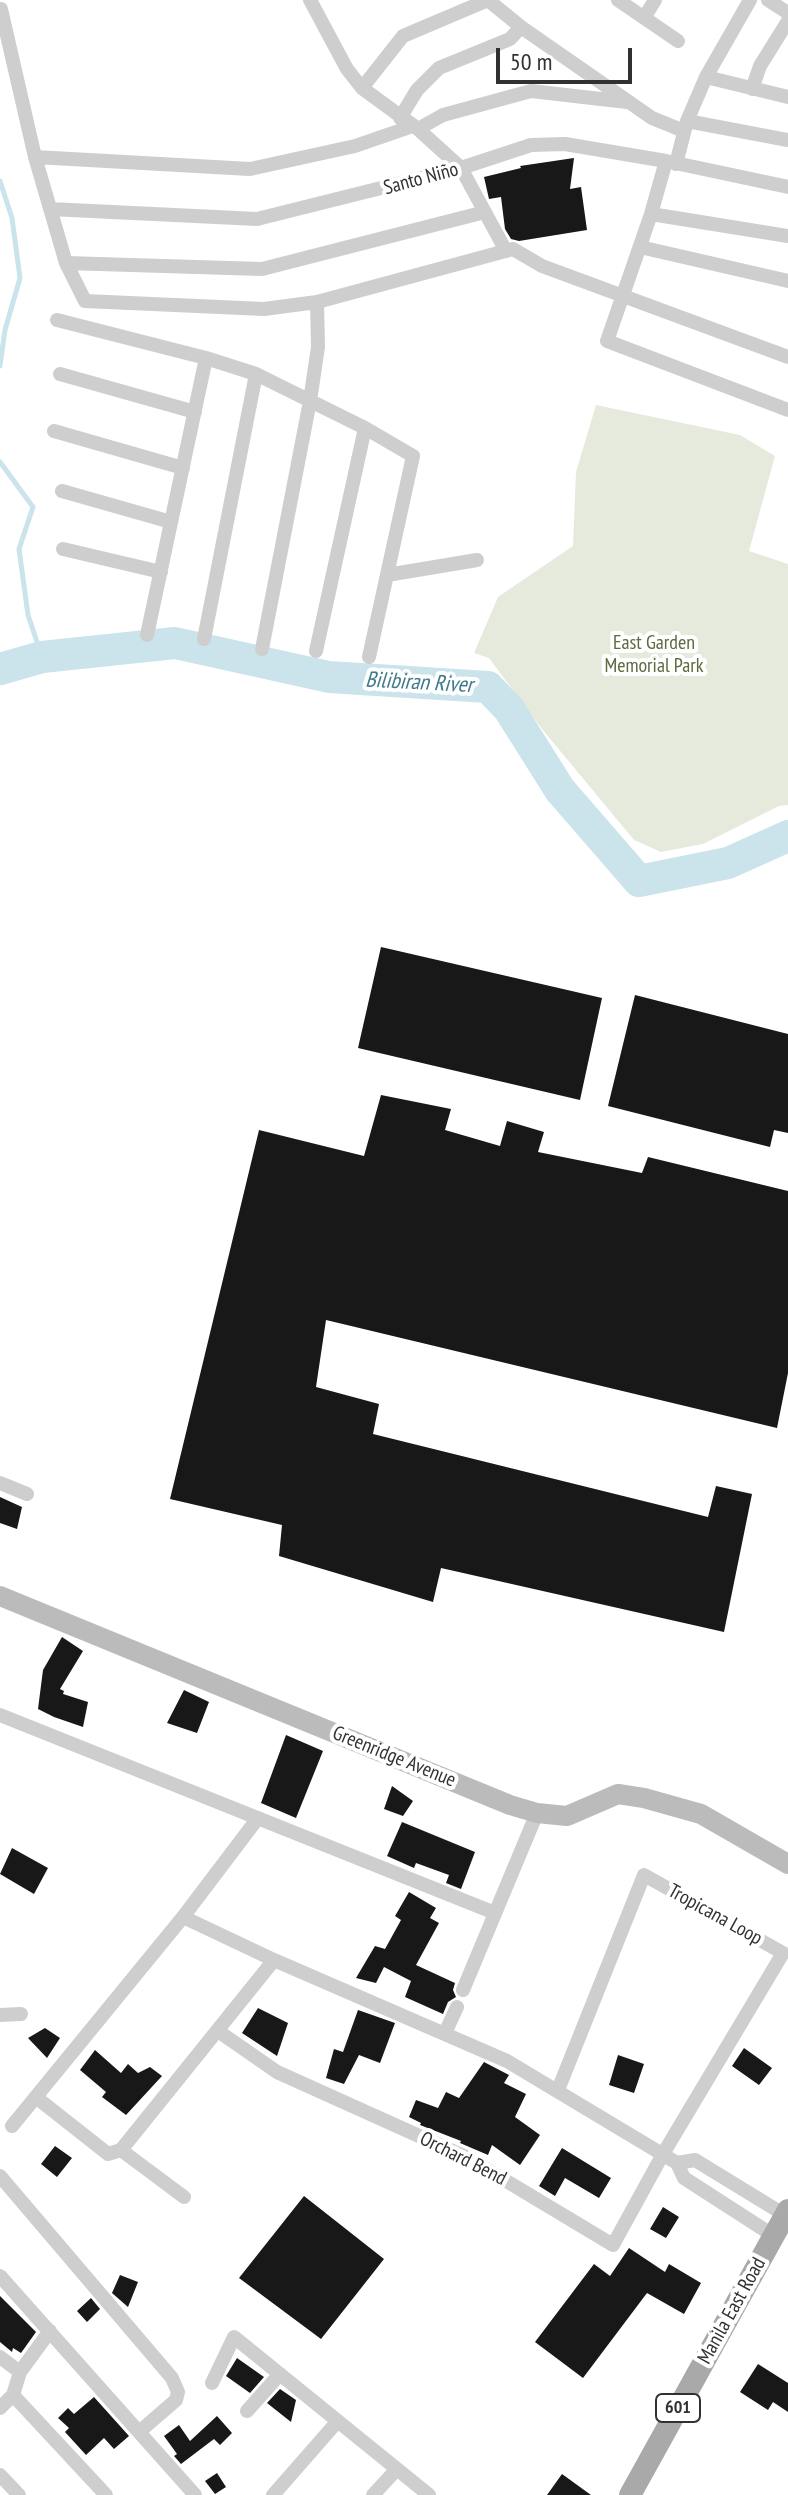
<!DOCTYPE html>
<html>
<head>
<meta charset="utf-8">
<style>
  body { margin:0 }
  #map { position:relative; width:788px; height:2495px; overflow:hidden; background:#fff; font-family:"PT Sans Narrow",sans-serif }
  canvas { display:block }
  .scale { position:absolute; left:496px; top:48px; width:136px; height:36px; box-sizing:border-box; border:4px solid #313131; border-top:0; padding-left:10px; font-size:24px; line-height:28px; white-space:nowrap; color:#313131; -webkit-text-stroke:6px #fff; paint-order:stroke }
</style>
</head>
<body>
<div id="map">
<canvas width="788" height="2495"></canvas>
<div class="scale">50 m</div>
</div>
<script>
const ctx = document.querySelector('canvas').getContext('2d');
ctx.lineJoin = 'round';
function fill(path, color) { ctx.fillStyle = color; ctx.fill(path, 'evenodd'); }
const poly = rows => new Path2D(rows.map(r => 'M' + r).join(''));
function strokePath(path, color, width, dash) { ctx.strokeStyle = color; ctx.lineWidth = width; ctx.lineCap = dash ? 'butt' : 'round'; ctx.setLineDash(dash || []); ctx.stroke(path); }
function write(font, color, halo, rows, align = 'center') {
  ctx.font = font + ' "PT Sans Narrow",sans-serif'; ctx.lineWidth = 8; ctx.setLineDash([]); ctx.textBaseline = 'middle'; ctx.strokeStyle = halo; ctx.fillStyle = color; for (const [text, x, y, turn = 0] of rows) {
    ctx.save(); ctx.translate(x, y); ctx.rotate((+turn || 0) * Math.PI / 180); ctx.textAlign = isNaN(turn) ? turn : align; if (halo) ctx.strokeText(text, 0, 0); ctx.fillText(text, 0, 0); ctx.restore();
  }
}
fill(poly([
  [596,405,740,435,775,456,749,551,788,564,788,805,779,806,703,844,661,852,634,840,542,729,489,658,474,653,498,597,573,546,576,472]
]), '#e6eadd');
strokePath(poly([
  [0,181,12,218,20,278,5,330,0,366],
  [0,462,33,507,19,549,28,615,42,657]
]), '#cbe3ea', 5);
strokePath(poly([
  [0,669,42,657,175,643,329,677,488,687,509,709,560,790,639,881,728,863,788,836]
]), '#cbe3ea', 32);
fill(poly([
  [574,158,570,189,581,187,587,230,519,241,511,239,505,229,501,197,489,199,484,177,521,168,520,166],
  [381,947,602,998,580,1100,358,1048],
  [635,995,788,1034,788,1133,774,1130,770,1147,608,1106],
  [381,1095,451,1109,445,1130,500,1146,507,1121,544,1132,538,1152,642,1173,648,1157,788,1191,788,1373,777,1428,326,1320,316,1387,379,1404,373,1434,708,1517,716,1486,752,1494,724,1632,441,1568,433,1602,279,1556,282,1525,170,1499,259,1130,364,1156],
  [0,1497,22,1507,17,1529,0,1523],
  [62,1637,83,1651,60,1689,64,1691,63,1694,88,1702,83,1727,54,1717,38,1709,43,1670],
  [184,1690,209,1702,197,1733,167,1723],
  [286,1735,323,1751,296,1818,261,1803],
  [392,1786,413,1801,403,1816,384,1809],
  [402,1822,475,1852,461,1889,446,1883,449,1875,416,1863,414,1868,387,1856],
  [12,1848,48,1868,34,1894,0,1874],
  [409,1892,436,1908,430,1918,439,1923,416,1965,455,1983,453,1990,456,1997,448,2002,443,2014,405,1997,411,1981,384,1967,376,1983,356,1978,375,1946,385,1949,401,1920,395,1916],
  [258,2008,288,2023,277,2056,242,2033],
  [358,2010,395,2023,380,2063,359,2055,344,2084,326,2078,334,2049,343,2052],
  [45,2028,60,2038,47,2058,28,2038],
  [744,2048,772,2068,759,2085,732,2066],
  [95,2050,121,2073,128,2064,138,2073,150,2067,162,2076,126,2115,102,2097,106,2092,80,2070],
  [618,2055,644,2064,634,2093,609,2085],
  [484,2062,509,2075,504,2083,526,2094,515,2117,540,2135,520,2165,492,2145,488,2155,460,2143,461,2141,420,2125,421,2123,409,2117,416,2100,438,2108,446,2092,459,2098],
  [55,2146,72,2158,57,2177,41,2164],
  [562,2148,611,2178,599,2198,565,2178,555,2196,539,2186],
  [304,2196,384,2259,321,2339,239,2278],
  [663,2207,679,2217,666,2238,650,2229],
  [629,2248,665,2272,669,2264,701,2283,684,2314,647,2293,583,2378,535,2342,594,2264,610,2276],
  [120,2275,138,2282,128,2307,112,2293],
  [0,2296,36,2332,21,2353,13,2348,12,2352,0,2342],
  [91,2298,100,2309,87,2322,77,2311],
  [237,2358,264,2377,250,2393,226,2376],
  [758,2364,788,2383,788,2412,773,2402,768,2410,740,2392],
  [280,2389,296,2400,291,2422,267,2403],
  [94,2397,129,2436,114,2449,104,2438,86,2455,65,2432,69,2428,58,2418,68,2408,74,2414],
  [217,2416,232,2433,220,2445,214,2439,181,2464,174,2456,177,2454,164,2436,179,2425,190,2441],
  [217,2473,226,2487,215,2494,205,2481],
  [562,2474,591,2495,547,2495]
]), '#181818');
strokePath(poly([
  [310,0,347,69,362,88,418,129,461,168,506,251],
  [618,0,678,41],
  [768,0,788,13],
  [1,9,35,157,66,263,85,301,264,309,317,302,513,249,542,266,788,357],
  [644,18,655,0],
  [706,77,788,97],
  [362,88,403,36,488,0,521,27,652,118,684,131],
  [752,89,760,66,788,21],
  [400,118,417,90,439,68,510,39,521,27],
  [687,121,788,140],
  [418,129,443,115,531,91,627,102],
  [35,157,250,169,355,146,413,126],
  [666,161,651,214,607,341,788,410],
  [676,164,687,121,706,77,750,0],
  [50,209,257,219,461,168,531,145,565,144,666,161,788,187],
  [651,214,788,236],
  [640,247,788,281],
  [66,263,262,269,485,212],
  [57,320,206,358,256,374,365,428,413,456,369,657],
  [60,374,195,412],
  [54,431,183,468],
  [62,491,171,522],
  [63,549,161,572],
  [387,575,477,560],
  [147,635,206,358],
  [204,639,256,374],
  [262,649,310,401,318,347,317,302],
  [316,651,365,428],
  [0,1483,27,1494],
  [0,1715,495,1913],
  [183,1917,274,1960,507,2061,677,2163,684,2178,774,2236],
  [463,1990,537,1813],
  [0,2015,21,2014],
  [218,2031,277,2072,468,2158,613,2245,663,2154,783,1953,644,1875,558,2090],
  [445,2033,457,2007],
  [37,2098,108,2154,121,2150,184,2197],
  [12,2126,183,1917,258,1818],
  [121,2150,274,1960],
  [677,2163,695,2160,785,2215],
  [0,2176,172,2378,178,2392,176,2400,139,2432],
  [0,2276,195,2495],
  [0,2357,20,2372],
  [212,2383,234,2337,429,2495],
  [13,2395,106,2495],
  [0,2408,13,2395,20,2372,50,2331],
  [247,2411,280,2374],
  [0,2475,19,2495],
  [273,2495,337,2422],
  [373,2495,397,2469]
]), '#cecece', 14);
strokePath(poly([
  [0,1596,510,1805,537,1813,567,1816,618,1794,644,1798,701,1814,788,1864]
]), '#bbb', 20);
strokePath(poly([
  [630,2495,788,2210]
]), '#a9a9a9', 22);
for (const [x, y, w] of [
  [678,2408,44]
]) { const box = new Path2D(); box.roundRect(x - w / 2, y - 14, w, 28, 6); ctx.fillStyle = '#fff'; ctx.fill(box); strokePath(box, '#313131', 2); }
write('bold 18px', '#313131', null, [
  ["601",678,2408]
]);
write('20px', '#313131', '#fff', [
  ["Santo Niño",421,179,-15],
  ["Greenridge Avenue",394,1757,22],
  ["Tropicana Loop",715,1915,29],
  ["Orchard Bend",463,2159,27],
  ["Manila East Road",732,2311,-61]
]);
write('20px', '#5c6b40', '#fff', [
  ["East Garden",654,643],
  ["Memorial Park",654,666]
]);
write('italic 22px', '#407a8a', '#fff', [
  ["Bilibiran River",419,683,3]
]);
</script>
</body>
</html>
